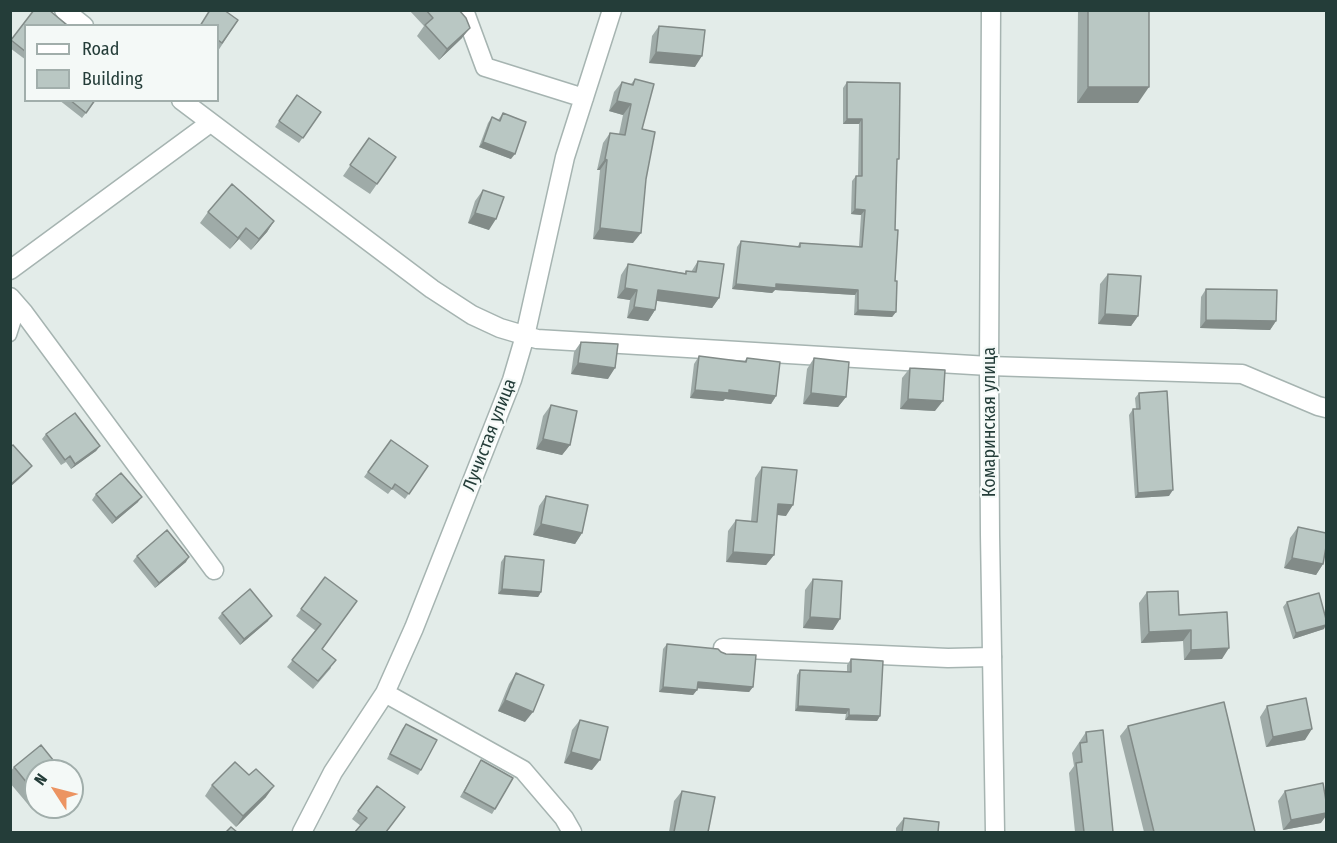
<!DOCTYPE html>
<html>
<head>
<meta charset="utf-8">
<style>
  body { margin:0 }
  #map { position:relative; width:1337px; height:843px; overflow:hidden; background:#e3ece9; font-family:"Fira Sans Condensed",sans-serif }
  canvas { display:block }
  .frame { position:absolute; inset:0; border:12px solid #243d39; pointer-events:none }
  .legend { position:absolute; left:24px; top:24px; width:195px; height:78px; box-sizing:border-box; background:#f4f9f7; border:2px solid #a1aeab; margin:0; padding:8px 10px; list-style:none; font-size:18px; color:#243d39 }
  .legend li { display:flex; align-items:center; gap:12px; height:30px }
  .legend b { width:30px; border:2px solid #a1aeab }
  .north { position:absolute; left:24px; top:759px; width:60px; height:60px; box-sizing:border-box; background:#f4f9f7; border:2px solid #a1aeab; border-radius:50%; rotate:306deg; font-size:16px; font-weight:700; line-height:24px; text-align:center; color:#243d39 }
  .north::after { content:''; display:block; margin:auto; width:21px; height:27px; background:#ec9462; clip-path:polygon(50% 0,100% 100%,50% 72%,0 100%) }
</style>
</head>
<body>
<div id="map">
<canvas width="1337" height="843"></canvas>
<div class="frame"></div>
<ul class="legend">
<li><b style="height:8px;background:#fff"></b>Road</li>
<li><b style="height:16px;background:#b9c7c3"></b>Building</li>
</ul>
<div class="north">N</div>
</div>
<script>
const ctx = document.querySelector('canvas').getContext('2d');
ctx.lineJoin = 'round';
const poly = rows => new Path2D(rows.map(r => 'M' + r).join(''));
function strokePath(path, color, width, dash) { ctx.strokeStyle = color; ctx.lineWidth = width; ctx.lineCap = dash ? 'butt' : 'round'; ctx.setLineDash(dash || []); ctx.stroke(path); }
function fill(path, color) { ctx.fillStyle = color; ctx.fill(path, 'evenodd'); }
function write(font, color, halo, rows, align = 'center') {
  ctx.font = font + ' "Fira Sans Condensed",sans-serif'; ctx.lineWidth = 4.5; ctx.setLineDash([]); ctx.textBaseline = 'middle'; ctx.strokeStyle = halo; ctx.fillStyle = color; for (const [text, x, y, turn = 0] of rows) {
    ctx.save(); ctx.translate(x, y); ctx.rotate((+turn || 0) * Math.PI / 180); ctx.textAlign = isNaN(turn) ? turn : align; if (halo) ctx.strokeText(text, 0, 0); ctx.fillText(text, 0, 0); ctx.restore();
  }
}
const service = poly([
  [10,335,19,307]
]);
const minor = poly([
  [64,10,84,26],
  [464,10,485,67,584,98],
  [181,100,432,289,472,315,500,328,537,339,989,366,1242,374,1318,406,1326,408],
  [10,270,210,123],
  [10,297,24,313,214,570],
  [723,648,948,658,992,657],
  [385,693,523,770,564,818,572,832],
  [302,832,333,772,385,693,414,628,512,380,525,336,565,157,612,10]
]);
const tertiary = poly([
  [991,10,989,366,990,535,995,832]
]);
strokePath(service, '#a6b4b1', 15);
strokePath(minor, '#a6b4b1', 21);
strokePath(tertiary, '#a6b4b1', 21);
strokePath(service, '#fff', 12);
strokePath(minor, '#fff', 18);
strokePath(tertiary, '#fff', 18);
fill(poly([
  [34,10,26,26,26,60,10,48,10,41],
  [409,10,459,10,462,38,439,60,417,36,424,26],
  [1078,10,1149,10,1138,103,1077,103],
  [238,20,218,51,218,26],
  [659,26,695,67,649,63,652,36],
  [635,79,642,129,633,243,593,239,600,170,597,170,603,143,610,133,619,134,623,115,609,111,614,92,622,82,631,84],
  [847,82,897,161,895,230,895,281,896,312,892,317,854,315,855,295,775,290,772,293,732,289,737,247,741,241,797,247,800,243,859,246,861,215,851,214,852,181,856,176,858,176,859,124,843,124,843,88],
  [297,95,321,112,299,143,275,127],
  [59,100,96,100,82,118],
  [503,113,511,159,479,147,488,123,492,117,498,120],
  [369,138,396,157,370,194,343,176],
  [483,190,489,230,468,223,475,201],
  [208,212,274,221,267,232,251,250,239,239,230,249,200,223],
  [698,261,719,298,712,308,657,301,655,310,648,321,627,318,630,300,617,298,621,275,628,264,685,273,686,271,691,272],
  [1108,274,1138,316,1131,326,1098,324,1100,284],
  [1206,289,1276,321,1270,330,1200,328,1201,297],
  [581,342,608,379,571,374,574,352],
  [699,356,744,362,747,358,776,396,771,404,725,399,723,401,690,398,694,364],
  [814,358,846,397,838,407,803,404,807,369],
  [910,368,935,411,900,409,902,378],
  [1139,393,1169,496,1135,498,1129,415,1133,409,1136,409,1135,398],
  [551,405,570,445,562,455,536,449,543,416],
  [46,434,100,446,96,451,71,469,66,462,61,465,42,439],
  [391,440,428,466,405,499,392,489,388,494,364,477],
  [762,467,786,516,777,515,774,555,766,565,726,562,728,531,736,520,751,521,755,478],
  [96,494,138,502,112,524,92,500],
  [546,496,582,533,575,544,533,535,539,506],
  [1298,527,1323,564,1316,575,1284,568,1290,538],
  [137,556,186,562,155,588,133,561],
  [505,556,541,592,538,597,498,594,501,562],
  [325,577,322,649,331,668,313,689,287,667,316,631,296,616],
  [813,579,833,630,803,628,805,590],
  [1147,592,1179,615,1222,659,1184,660,1183,641,1141,643,1139,603],
  [1287,602,1324,629,1293,639,1283,607],
  [222,613,268,621,240,645,218,618],
  [667,644,753,687,749,692,697,688,697,690,693,695,659,692,663,649],
  [851,659,880,716,877,721,845,720,846,714,795,711,797,675,800,670,847,672,847,665],
  [516,673,525,722,498,711,509,684],
  [1267,706,1305,740,1266,747,1260,717],
  [580,720,592,770,564,763,572,730],
  [406,724,421,770,418,775,387,759,402,729],
  [1128,726,1255,832,1144,832,1120,736],
  [1086,732,1113,832,1075,832,1069,773,1074,766,1072,753],
  [481,760,495,809,492,814,460,797],
  [14,767,36,771,36,804,31,808,10,783,10,772],
  [249,775,266,797,236,827,205,796,212,785],
  [682,791,708,832,669,832,674,801],
  [1285,791,1321,823,1283,830,1278,801],
  [405,807,361,826,352,819,358,811],
  [904,818,938,832,896,832,896,828]
]), '#9faba8');
fill(poly([
  [815,10,839,10,838,12],
  [470,28,462,38,439,60,447,49],
  [656,52,702,56,695,67,649,63],
  [1088,87,1149,87,1138,103,1077,103],
  [617,101,631,104,623,115,609,111],
  [847,119,862,119,859,124,843,124],
  [483,142,515,154,511,159,479,147],
  [605,159,607,160,600,170,597,170],
  [855,209,865,210,861,215,851,214],
  [475,213,496,219,489,230,468,223],
  [274,221,267,232,251,250,259,239],
  [246,228,239,239,230,249,238,238],
  [600,228,641,233,633,243,593,239],
  [736,284,776,284,858,290,855,295,775,290,772,293,732,289],
  [625,288,637,290,630,300,617,298],
  [658,290,719,298,712,308,651,300],
  [634,307,655,310,648,321,627,318],
  [858,310,896,312,892,317,854,315],
  [1105,314,1138,316,1131,326,1098,324],
  [1206,320,1276,321,1270,330,1200,328],
  [578,363,615,368,608,379,571,374],
  [695,390,729,390,776,396,771,404,725,399,723,401,690,398],
  [811,393,846,397,838,407,803,404],
  [908,399,943,401,935,411,900,409],
  [543,439,570,445,562,455,536,449],
  [100,446,96,451,71,469,75,464],
  [32,466,28,471,10,487,10,485],
  [1173,490,1169,496,1135,498,1138,493],
  [142,497,138,502,112,524,116,518],
  [778,504,793,505,786,516,771,514],
  [541,524,582,533,575,544,533,535],
  [733,552,774,555,766,565,726,562],
  [189,557,186,562,155,588,159,583],
  [1292,558,1323,564,1316,575,1284,568],
  [502,589,541,592,538,597,498,594],
  [272,616,268,621,240,645,244,639],
  [810,617,840,619,833,630,803,628],
  [1326,625,1324,629,1293,639,1296,633],
  [1191,630,1183,641,1141,643,1149,632],
  [1229,648,1222,659,1184,660,1191,650],
  [698,682,753,687,749,692,694,688],
  [663,687,697,690,693,695,659,692],
  [505,700,533,712,525,722,498,711],
  [798,706,849,709,846,714,795,711],
  [849,715,880,716,877,721,845,720],
  [1312,729,1305,740,1266,747,1273,737],
  [571,752,600,760,592,770,564,763],
  [274,786,266,797,236,827,243,816],
  [1326,813,1326,816,1321,823,1283,830,1291,820]
]), '#828b88');
const building = poly([
  [34,10,49,10,68,26,26,26,26,52,11,40,34,10],
  [210,10,224,10,238,20,222,43,218,40,218,26,200,26,210,10],
  [426,10,459,10,466,18,470,28,447,49,425,25,433,18,426,10],
  [1088,10,1149,10,1149,87,1088,87,1088,10],
  [659,26,705,30,702,56,656,52,659,26],
  [635,79,654,84,642,129,655,132,646,179,641,233,600,228,607,160,605,159,610,133,625,135,631,104,617,101,622,82,633,85,635,79],
  [847,82,900,83,899,159,897,159,895,230,898,230,895,281,897,281,896,312,858,310,858,290,776,284,776,288,736,284,741,241,800,247,800,243,862,247,865,210,855,209,856,176,862,176,862,119,847,119,847,82],
  [297,95,321,112,303,138,279,121,297,95],
  [70,100,95,100,86,113,70,100],
  [503,113,526,122,515,154,483,142,492,117,500,121,503,113],
  [369,138,396,157,377,184,350,165,369,138],
  [232,184,274,221,259,239,246,228,238,238,208,212,232,184],
  [483,190,504,197,496,219,475,213,483,190],
  [698,261,724,264,719,298,658,290,655,310,634,307,637,290,625,288,628,264,686,274,686,271,696,272,698,261],
  [1108,274,1141,276,1138,316,1105,314,1108,274],
  [1206,289,1277,290,1276,321,1206,320,1206,289],
  [581,342,618,344,615,368,578,363,581,342],
  [699,356,746,362,747,358,780,362,776,396,729,390,729,393,695,390,699,356],
  [814,358,849,362,846,397,811,393,814,358],
  [910,368,945,370,943,401,908,399,910,368],
  [1167,391,1173,490,1138,493,1133,409,1140,409,1139,393,1167,391],
  [551,405,577,411,570,445,543,439,551,405],
  [75,413,100,446,75,464,70,456,65,460,46,434,75,413],
  [391,440,428,466,409,494,395,484,392,489,368,472,391,440],
  [13,445,32,466,10,485,10,447,13,445],
  [762,467,797,470,793,505,778,504,774,555,733,552,736,520,757,522,762,467],
  [121,473,142,497,116,518,96,494,121,473],
  [546,496,588,505,582,533,541,524,546,496],
  [1298,527,1326,533,1326,547,1323,564,1292,558,1298,527],
  [167,530,189,557,159,583,137,556,167,530],
  [505,556,544,560,541,592,502,589,505,556],
  [325,577,357,601,322,649,336,660,318,681,292,660,321,624,301,609,325,577],
  [813,579,842,581,840,619,810,617,813,579],
  [250,589,272,616,244,639,222,613,250,589],
  [1178,591,1179,615,1227,612,1229,648,1191,650,1191,630,1149,632,1147,592,1178,591],
  [1319,593,1326,619,1326,625,1296,633,1287,602,1319,593],
  [667,644,718,649,721,652,726,654,756,655,753,687,698,682,697,690,663,687,667,644],
  [851,659,883,661,880,716,849,715,849,709,798,706,800,670,851,672,851,659],
  [516,673,544,685,533,712,505,700,516,673],
  [1306,698,1312,729,1273,737,1267,706,1306,698],
  [1224,702,1255,832,1154,832,1128,726,1224,702],
  [580,720,608,727,600,760,571,752,580,720],
  [406,724,437,740,421,770,390,754,406,724],
  [1103,730,1113,832,1084,832,1076,763,1082,762,1080,743,1087,742,1086,732,1103,730],
  [41,745,62,771,36,771,36,794,14,767,41,745],
  [481,760,513,778,495,809,464,792,481,760],
  [235,762,249,775,256,769,274,786,243,816,212,785,235,762],
  [1323,783,1326,801,1326,813,1291,820,1285,791,1323,783],
  [377,786,405,807,386,832,355,832,367,818,358,811,377,786],
  [682,791,715,797,708,832,674,832,682,791],
  [904,818,939,822,938,832,902,832,904,818],
  [231,827,237,832,226,832,231,827]
]);
fill(building, '#b9c7c3');
strokePath(building, '#828b88', 1.5);
write('18px', '#243d39', '#f4f9f7', [
  ["Комаринская улица",990,422,-90],
  ["Лучистая улица",490,435,-69]
]);
</script>
</body>
</html>
